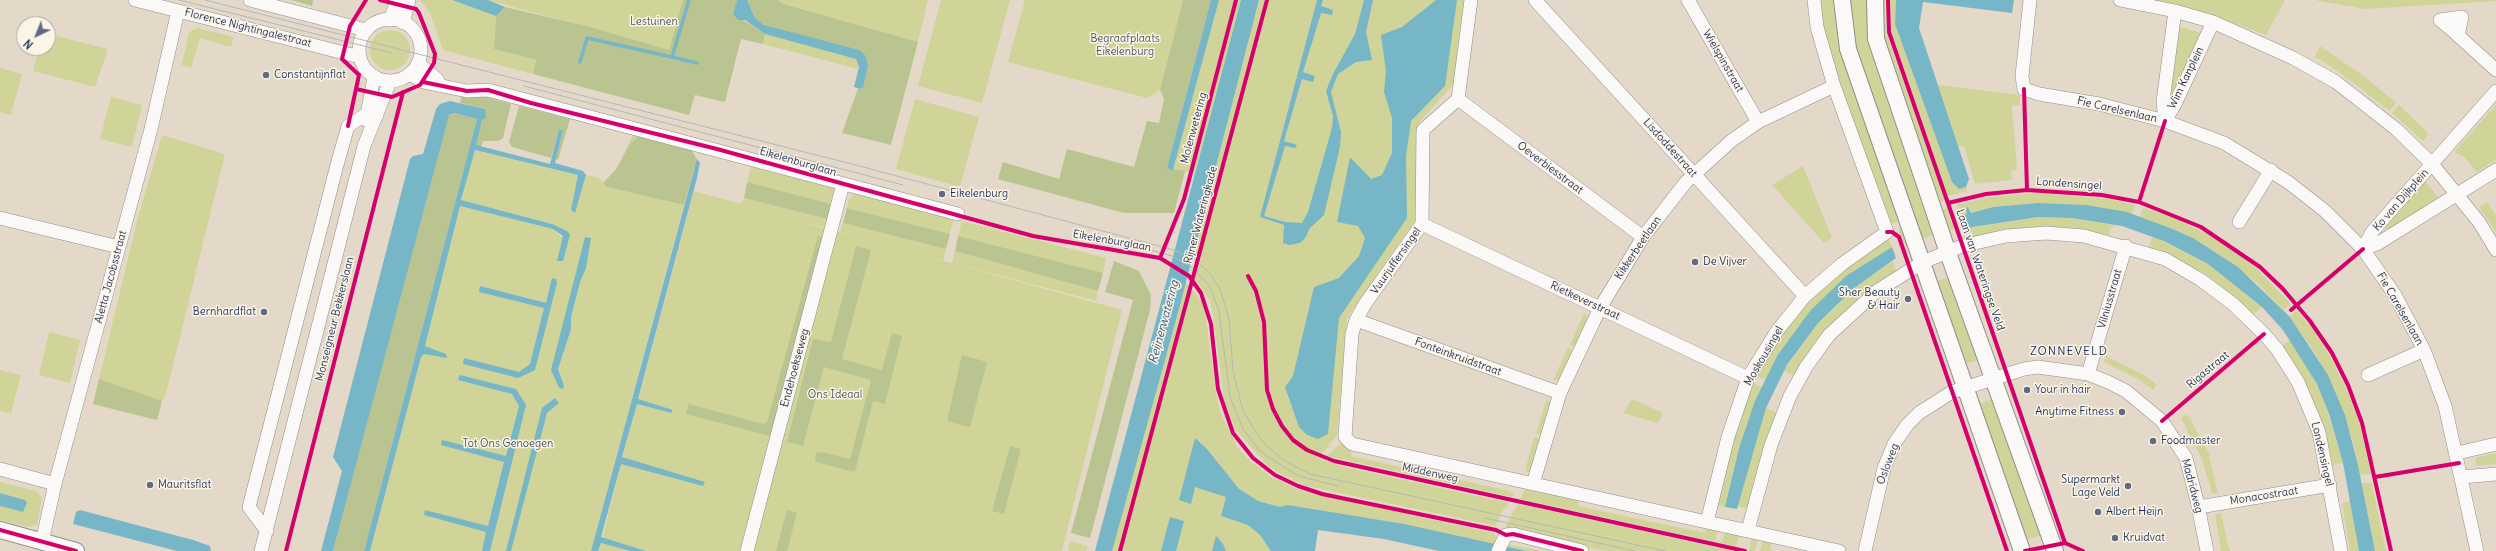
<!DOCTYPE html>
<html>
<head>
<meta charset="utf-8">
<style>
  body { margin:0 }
  #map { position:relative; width:2496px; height:551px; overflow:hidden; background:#e4d9c8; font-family:Delius,sans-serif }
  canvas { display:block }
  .north { position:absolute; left:16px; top:16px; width:40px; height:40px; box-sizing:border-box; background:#fcf5e5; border:1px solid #a2a6af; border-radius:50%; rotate:223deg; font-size:11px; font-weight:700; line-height:16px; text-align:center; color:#1b2f5e }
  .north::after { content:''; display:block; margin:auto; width:14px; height:18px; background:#616a83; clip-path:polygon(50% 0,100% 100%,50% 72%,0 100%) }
</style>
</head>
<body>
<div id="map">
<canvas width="2496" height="551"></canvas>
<div class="north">N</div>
</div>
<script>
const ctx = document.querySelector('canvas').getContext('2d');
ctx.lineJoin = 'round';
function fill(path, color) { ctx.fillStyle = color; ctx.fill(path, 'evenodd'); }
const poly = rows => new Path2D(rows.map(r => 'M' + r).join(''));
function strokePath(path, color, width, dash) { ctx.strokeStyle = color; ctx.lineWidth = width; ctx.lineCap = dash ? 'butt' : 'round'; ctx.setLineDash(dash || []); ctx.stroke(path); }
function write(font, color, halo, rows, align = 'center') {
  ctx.font = font + ' Delius,sans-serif'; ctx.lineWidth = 3; ctx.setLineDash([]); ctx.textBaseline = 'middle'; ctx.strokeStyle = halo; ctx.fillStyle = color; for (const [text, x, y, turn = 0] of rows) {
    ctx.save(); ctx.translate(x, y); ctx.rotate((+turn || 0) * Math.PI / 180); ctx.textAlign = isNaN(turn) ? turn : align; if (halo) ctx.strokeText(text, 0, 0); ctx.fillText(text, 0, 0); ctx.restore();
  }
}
fill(poly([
  [420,0,452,0,496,16,494,49,536,60,533,74,443,50,430,13],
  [488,0,683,0,669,50],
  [777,0,928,0,918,42,787,5],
  [941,0,1010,0,982,103,918,86],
  [1025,0,1183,0,1160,90,1147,98,1008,62],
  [1219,0,1241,0,1195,172,1173,170],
  [1259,0,1464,0,1454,84,1419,122,1417,133,1416,219,1347,318,1337,436,1328,445,1330,446,1316,458,1345,467,1509,503,1501,513,1496,526,1307,486,1282,475,1266,464,1236,430,1224,400,1213,314,1210,301,1195,278,1200,262,1192,256],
  [1820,0,1833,0,1833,6,1839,12,1903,219,1892,224,1889,223,1826,43],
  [1847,0,1868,0,1937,233,1918,241,1849,31],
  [1880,0,1885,0,1886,32,1945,200,1937,203,1883,47],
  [1890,0,1896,0,1895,24,1952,182,1959,188,1966,187,1967,191,1948,196,1892,33],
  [2153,0,2285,0,2266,35,2209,14],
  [2314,0,2496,0,2496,1,2365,9],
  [2177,26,2204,34,2172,104,2167,102],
  [197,28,234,37,231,47,200,38,191,68,182,65,189,32],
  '370 50a20 20 0 1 1 40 0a20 20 0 1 1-40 0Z',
  [48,34,108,49,95,87,33,71,39,48,48,48],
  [765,34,853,57,858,61,858,69,763,44],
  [2320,46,2368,79,2396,103,2390,111,2332,67,2315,57],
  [0,68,22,74,11,115,0,112],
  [1938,85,2020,95,2020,105,2012,106,2017,170,2011,171,2012,180,1975,184,1964,146,1958,147],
  [111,97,142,105,132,147,100,139],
  [915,99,979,117,960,187,896,169],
  [2399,105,2429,134,2423,141,2392,113],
  [2496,105,2496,160,2477,172,2464,157,2454,152],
  [633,134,640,135,630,144,622,158],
  [162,135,225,154,166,394,162,401,157,420,93,404,137,221],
  [474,150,578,175,575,212,586,175,599,178,607,187,684,205,591,551,370,551,421,356,424,354,446,354,425,346,460,206,553,229,563,238,567,231,552,224,461,200],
  [1803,166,1832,238,1824,243,1772,185],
  [751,167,835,188,837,196,835,205,747,182],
  [2425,181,2440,199,2389,232,2384,226],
  [694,191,741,204,744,198,831,220,829,228,795,220,1122,310,1062,551,646,551,602,539,621,464,705,482,622,458,637,404,671,413,673,410,638,400],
  [855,193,954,218,950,234,847,208,849,200],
  [2037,193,2110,199,2135,205,2132,214,2086,205,2038,203,1993,207,1971,213,1970,207,1967,214,1962,216,1957,205,1989,197],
  [2487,202,2496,215,2496,232,2479,207],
  [1947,208,1954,229,1947,232,1940,211],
  [2143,208,2175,218,2212,237,2254,266,2291,304,2283,310,2256,282,2216,252,2170,228,2140,217],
  [2038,217,2072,218,2114,225,2113,227,2111,227,2109,235,2084,230,1975,238,1969,228],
  [962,221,1106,258,1103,273,958,236],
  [843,223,946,249,943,261,840,232],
  [1906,225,1913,246,1907,249,1899,232,1899,229],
  [2153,236,2208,264,2262,307,2254,314,2203,272,2149,247],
  [1888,238,1892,247,1846,276,1777,356,1766,380,1756,376,1786,328,1824,285],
  [955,251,1098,291,1096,301,952,263],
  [1893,261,1896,271,1856,300,1826,331,1794,376,1784,371,1818,323,1853,289],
  [1951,276,1981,359,1962,365,1933,283],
  [1185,281,1201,300,1205,311,1216,393,1221,414,1237,446,1250,461,1273,478,1302,491,1494,533,1496,539,1495,544,1303,507,1285,551,1109,551],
  [2297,310,2315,332,2332,360,2347,391,2359,422,2371,474,2360,475,2353,442,2336,394,2317,356,2290,317],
  [1584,313,1589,317,1575,348,1570,345],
  [49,332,80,340,70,383,39,375],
  [2290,340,2310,371,2323,397,2343,463,2333,465,2324,432,2281,347],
  [2063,344,2079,346,2077,355,2062,353],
  [1568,348,1574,351,1560,381,1553,380],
  [2106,356,2144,375,2157,385,2153,390,2138,379,2104,362],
  [0,370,21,375,11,413,0,411],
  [1753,383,1762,387,1739,448,1725,507,1715,504,1728,445],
  [1632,399,1663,413,1658,423,1623,413],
  [1995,399,2045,534,2022,541,1975,404],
  [1546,400,1552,402,1542,435,1536,434],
  [1766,408,1777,413,1749,509,1737,506],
  [2187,414,2210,455,2209,456,2218,493,2212,493,2202,459,2181,418],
  [1534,437,1541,439,1531,473,1525,471],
  [1342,442,1352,449,1351,456,1510,491,1514,494,1512,497,1327,456],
  [2496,453,2496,464,2477,466,2475,458],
  [0,482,36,491,42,498,37,524,28,527,0,520,0,506,23,512,27,503,25,500,0,493],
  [2362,483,2372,483,2386,551,2375,551],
  [1527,486,1579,498,1578,506,1705,533,1706,526,1718,528,1715,541,1722,542,1725,530,1740,535,1735,546,1520,499],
  [2350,501,2359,551,2350,551,2342,503],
  [1518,504,1732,551,1604,551,1550,540,1506,529,1506,525],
  [2221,513,2227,541,2230,551,2221,551,2215,514],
  [1752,537,1758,538,1755,551,1749,551],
  [1763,539,1772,541,1770,550,1774,551,1760,551],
  [1070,541,1088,546,1086,551,1068,551],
  [601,543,630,551,598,551],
  [1507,544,1542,551,1527,551,1506,546]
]), '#d1d498');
fill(poly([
  [291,0,313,0,312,6],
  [683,0,737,0,734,14,765,34,763,44,741,39,725,102,695,95,689,115,533,74,536,60,494,49,496,16,505,7,590,27,669,50],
  [747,0,777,0,787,5,918,42,891,145,842,133,858,88,861,89,865,55,862,53,764,25,755,18],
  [1183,0,1211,0,1167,168,1185,171,1174,213,1124,213,998,179,1003,162,1059,179,1067,149,1134,167,1147,121,1159,123,1164,99,1160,90],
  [462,94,482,96,511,104,503,138,498,141,483,141,481,147,475,145,485,109,460,103],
  [519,106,570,119,558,160,555,159,563,130,559,129,551,158,512,147,509,142],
  [454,113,477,119,364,551,333,551,445,125,448,116],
  [640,135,690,148,697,159,684,205,607,187,603,183,616,169,630,144],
  [747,182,835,205,831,220,744,198],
  [847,208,950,234,946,249,843,223],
  [818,236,825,238,770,436,686,414,689,404,763,424,767,422],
  [958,236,1103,273,1098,291,955,251],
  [856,246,871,250,842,359,882,370,892,333,902,336,885,404,873,401,855,472,819,463,815,460,816,453,822,452,850,459,871,380,824,367,803,446,787,442,813,339,831,342],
  [1114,261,1139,271,1151,295,1150,310,1090,538,1071,533,1133,300,1105,292],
  [962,355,987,362,970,427,947,421],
  [99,379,162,401,157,420,93,404],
  [1010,446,1021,449,1004,514,992,511],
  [787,510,797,513,787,551,776,551]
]), '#bac490');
fill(poly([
  [452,0,488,0,505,7,496,16],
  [737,0,747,0,755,18,764,25,859,50,865,55,868,66,863,87,861,89,854,87,859,67,856,59,765,34,745,20,738,20,733,14],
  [1211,0,1219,0,1173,170,1167,168],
  [1241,0,1259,0,1179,309,1112,551,1095,551],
  [1317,0,1323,0,1321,6,1333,10,1332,15,1321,13,1303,72,1315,76,1313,82,1302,79,1284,141,1297,145,1295,148,1285,146,1264,216,1285,222,1302,223,1308,212,1332,128,1333,116,1326,91,1333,74,1355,34,1364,0,1373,0,1366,32,1372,60,1356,62,1338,74,1331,92,1341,132,1340,147,1324,215,1309,229,1306,237,1300,243,1289,245,1283,243,1284,225,1260,217],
  [1436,0,1457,0,1445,86,1411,121,1406,156,1407,218,1339,318,1328,434,1318,439,1307,435,1299,427,1285,387,1293,376,1314,287,1339,278,1359,256,1365,238,1358,226,1337,222,1350,157,1371,179,1382,175,1392,153,1392,118,1384,92,1386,71,1381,35,1402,27],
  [1896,0,2014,0,2012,13,1923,2,1919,28,1969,179,1966,187,1959,189,1952,182,1895,24],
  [450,101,485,109,486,118,482,120,476,145,550,164,559,129,563,130,555,163,583,171,586,175,575,213,571,210,578,175,475,150,461,200,552,224,567,231,570,235,563,261,557,261,563,236,553,229,460,206,425,346,446,354,447,358,424,354,421,357,370,551,364,551,477,119,454,113,449,115,333,551,321,551,342,471,333,457,410,159,413,156,423,154,436,109,440,104],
  [697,159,700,163,697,178,638,399,673,410,671,413,637,404,622,457,705,482,703,486,621,464,601,537,646,551,630,551,601,543,598,551,591,551],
  [2038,203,2086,205,2127,212,2170,228,2193,238,2238,267,2290,317,2328,375,2345,415,2358,465,2375,551,2359,551,2343,463,2329,414,2317,384,2283,330,2262,307,2208,264,2164,241,2122,226,2072,218,2038,217,1966,228,1962,216,1967,214,1966,208,1968,207,1971,213,1993,207],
  [585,237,591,238,586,268,580,282,571,317,571,329,558,369,564,386,563,389,559,388,551,370],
  [1892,247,1896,258,1853,289,1818,323,1787,365,1766,408,1737,509,1725,507,1739,448,1755,401,1777,356,1810,311,1846,276],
  [552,278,556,279,557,283,535,370,518,378,463,364,464,358,519,372,530,364,544,308,479,292,480,286,546,303],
  [460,375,516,389,526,405,490,551,482,551,486,532,424,515,425,510,488,526,504,462,441,445,442,440,506,456,519,406,512,394,458,380],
  [555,398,559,403,547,413,511,551,506,551,542,408],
  [1195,438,1207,449,1239,489,1258,501,1280,507,1288,505,1404,524,1527,551,1439,551,1384,539,1318,530,1315,551,1271,551,1260,535,1248,525,1221,516,1226,497,1195,487,1191,504,1179,500],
  [0,493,25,500,27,503,23,512,0,506],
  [80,510,193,540,210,546,211,551,177,551,73,524,76,512],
  [1170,517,1184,521,1176,551,1161,551],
  [1216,536,1223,544,1226,551,1212,551]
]), '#77b6c7');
strokePath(poly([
  [672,57,697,63],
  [580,62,587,38,672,57,689,0]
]), '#77b6c7', 3.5);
const minor = poly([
  [135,0,360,57],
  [250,0,366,30],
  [1471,0,1458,99,1423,130,1422,224,1365,304,1356,320,1352,334,1345,437,1352,444,1839,551],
  [1535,0,1805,296],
  [1688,0,1758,122],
  [2030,0,2022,76,2024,89,2039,94,2099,104,2165,121,2224,143,2288,182,2325,211,2363,249,2395,295,2424,350,2445,406,2477,551],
  [2120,0,2175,11,2213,22,2293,58,2336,82,2396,129,2432,164,2479,222,2496,250],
  '359 50a31 31 0 1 1 62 0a31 31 0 1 1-62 0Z',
  [390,20,397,0],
  [403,23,409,0],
  [2458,36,2462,17,2440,20,2452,30,2496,70],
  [418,63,437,79,439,84],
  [410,74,423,82,467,91,488,90,958,214],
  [1458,99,1643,237],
  [366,120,374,77],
  [2165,121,2163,101,2175,11],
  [2165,121,2175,104,2213,22],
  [0,218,119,247],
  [2239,222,2271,170],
  [1422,224,1748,378],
  [2363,249,2372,232,2496,91],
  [2363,249,2377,244,2496,170],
  [1356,320,1560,393],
  [2088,374,2126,246],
  [2368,375,2424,350],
  [2457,453,2496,444],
  [0,469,55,484],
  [2462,477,2496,474],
  [1533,484,1560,393,1600,308,1643,237,1686,182,1731,141,1758,122,1834,86],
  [2199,507,2330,485],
  [1707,522,1728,437,1748,378,1777,331,1805,296,1842,264,1887,232,1834,86,1817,27,1814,0],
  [1748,530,1771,445,1790,396,1806,367,1829,335,1877,291,1923,262,1962,246,2006,236,2046,233,2084,236,2165,259,2201,280,2233,304,2264,334,2277,349,2298,382,2319,432,2341,551],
  [267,531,249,507,337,165,348,126,368,113,377,115],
  [42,542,55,484,151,129,178,11],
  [261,551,364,146,390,81],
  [747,551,843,184],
  [1498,551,1506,535,1513,534,1582,551],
  [1865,551,1884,468,1894,444,1907,425,1919,413,1952,392,2024,369,2038,367,2088,374,2108,382,2126,391,2162,421,2186,458,2197,501,2207,551]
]);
const tertiary = poly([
  [1842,0,1848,49,2022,551],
  [1875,0,1876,39,1948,253,2055,551],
  [0,530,76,551]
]);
strokePath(minor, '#908e8d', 14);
strokePath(tertiary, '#908e8d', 18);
strokePath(minor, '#fbf9f7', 13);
strokePath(tertiary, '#fbf9f7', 16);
strokePath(poly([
  [179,0,392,53],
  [205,0,852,164,1174,250,1192,258,1209,272,1220,289,1229,319,1233,371,1243,411,1261,440,1283,460,1310,474,1665,551],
  [524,86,903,185],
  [1104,237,1172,256,1190,266,1209,285,1219,311,1230,397,1243,429,1260,451,1290,471,1302,477,1338,486],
  [1485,518,1635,551]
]), '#b5b6b9', 1);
strokePath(poly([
  [1888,0,1889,32,2065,543],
  [423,82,467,91,488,90,531,103,717,149,1033,236,1160,258,1189,276,1201,293,1211,324,1218,389,1233,433,1253,458,1275,475,1298,486,1322,494,1496,530,1506,535,1513,534,1582,551],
  [356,89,392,97,420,85,434,63,435,54,419,13,416,9,380,0],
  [2024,89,2027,190],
  [348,126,359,75,342,59,350,26,366,0],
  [2139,202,2165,121],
  [1948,203,1986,194,2027,190,2102,195,2139,202,2201,227,2260,267,2283,289,2310,321,2332,353,2348,385,2362,423,2391,551],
  [1887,232,1892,232,1899,237,2007,551],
  [1160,258,1184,199,1236,0],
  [1248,276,1256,291,1264,322,1267,390,1273,409,1282,426,1293,440,1307,450,1334,461,1745,551],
  [2291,310,2363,249],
  [2162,421,2264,334],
  [2375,477,2459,463],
  [0,530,76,551],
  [286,551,403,92],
  [1120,551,1267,0],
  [2025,551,2065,543,2083,551]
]), '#d6006c', 4);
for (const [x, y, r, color] of [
  [266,75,4,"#616a83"],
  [942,194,4,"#616a83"],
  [1695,262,4,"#616a83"],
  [1908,299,4,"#616a83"],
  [264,312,4,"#616a83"],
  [2027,390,4,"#616a83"],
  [2122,412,4,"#616a83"],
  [2153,441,4,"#616a83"],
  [150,485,4,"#616a83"],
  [2128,486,4,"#616a83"],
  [2098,512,4,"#616a83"],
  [2115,538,4,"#616a83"]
]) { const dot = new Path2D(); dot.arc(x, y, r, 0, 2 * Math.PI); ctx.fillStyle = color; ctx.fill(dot); strokePath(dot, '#fcf5e5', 1.5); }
write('11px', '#445763', '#fcf5e5', [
  ["Lestuinen",654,22],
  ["Begraafplaats",1125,39],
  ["Eikelenburg",1125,52],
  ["Ons Ideaal",835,395],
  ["Tot Ons Genoegen",508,444]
]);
write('11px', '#1b2f5e', '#fcf5e5', [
  ["Florence Nightingalestraat",248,28,14],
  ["Wielspinstraat",1723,61,60],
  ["Wim Kanplein",2186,78,-64],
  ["Fie Carelsenlaan",2117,110,13],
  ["Molenwetering",1194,128,-75],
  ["Lisdoddestraat",1670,148,48],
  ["Eikelenburglaan",798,162,16],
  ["Oeverbiesstraat",1550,168,37],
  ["Londensingel",2069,184,4],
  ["Ko van Dijkplein",2401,200,-49],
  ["Rijner Wateringkade",1201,215,-75],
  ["Eikelenburglaan",1112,241,10],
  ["Kikkerbeetlaan",1638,248,-56],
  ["Vuurjuffersingel",1396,261,-55],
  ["Laan van Wateringse Veld",1980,270,71],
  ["Aletta Jacobsstraat",111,277,-75],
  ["Vilniusstraat",2110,299,-74],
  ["Rietkeverstraat",1585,301,25],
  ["Fie Carelsenlaan",2400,309,60],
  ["Monseigneur Bekkerslaan",335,319,-76],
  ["Moskousingel",1764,356,-60],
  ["Fonteinkruidstraat",1458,357,20],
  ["Endehoekseweg",795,368,-75],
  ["Rigastraat",2208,370,-40],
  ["Londensingel",2322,454,77],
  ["Osloweg",1888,464,-69],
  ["Middenweg",1430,473,12],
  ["Madridweg",2192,486,75],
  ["Monacostraat",2264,496,-9]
]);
write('11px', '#1b2f5e', '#fcf5e5', [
  ["Constantijnflat",274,75],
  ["Eikelenburg",950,194],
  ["De Vijver",1703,262],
  ["Sher Beauty",1900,293,"right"],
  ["& Hair",1900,306,"right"],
  ["Bernhardflat",256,312,"right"],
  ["Your in hair",2035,390],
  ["Anytime Fitness",2114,412,"right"],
  ["Foodmaster",2161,441],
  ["Supermarkt",2120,480,"right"],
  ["Lage Veld",2120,493,"right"],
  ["Mauritsflat",158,485],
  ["Albert Heijn",2106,512],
  ["Kruidvat",2123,538]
], 'left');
write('italic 12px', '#2b5983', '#fcf5e5', [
  ["Reijnerwatering",1164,322,-75]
]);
ctx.letterSpacing = '1px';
write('12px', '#1b2f5e', '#fcf5e5', [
  ["ZONNEVELD",2069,352]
]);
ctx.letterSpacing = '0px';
</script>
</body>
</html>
